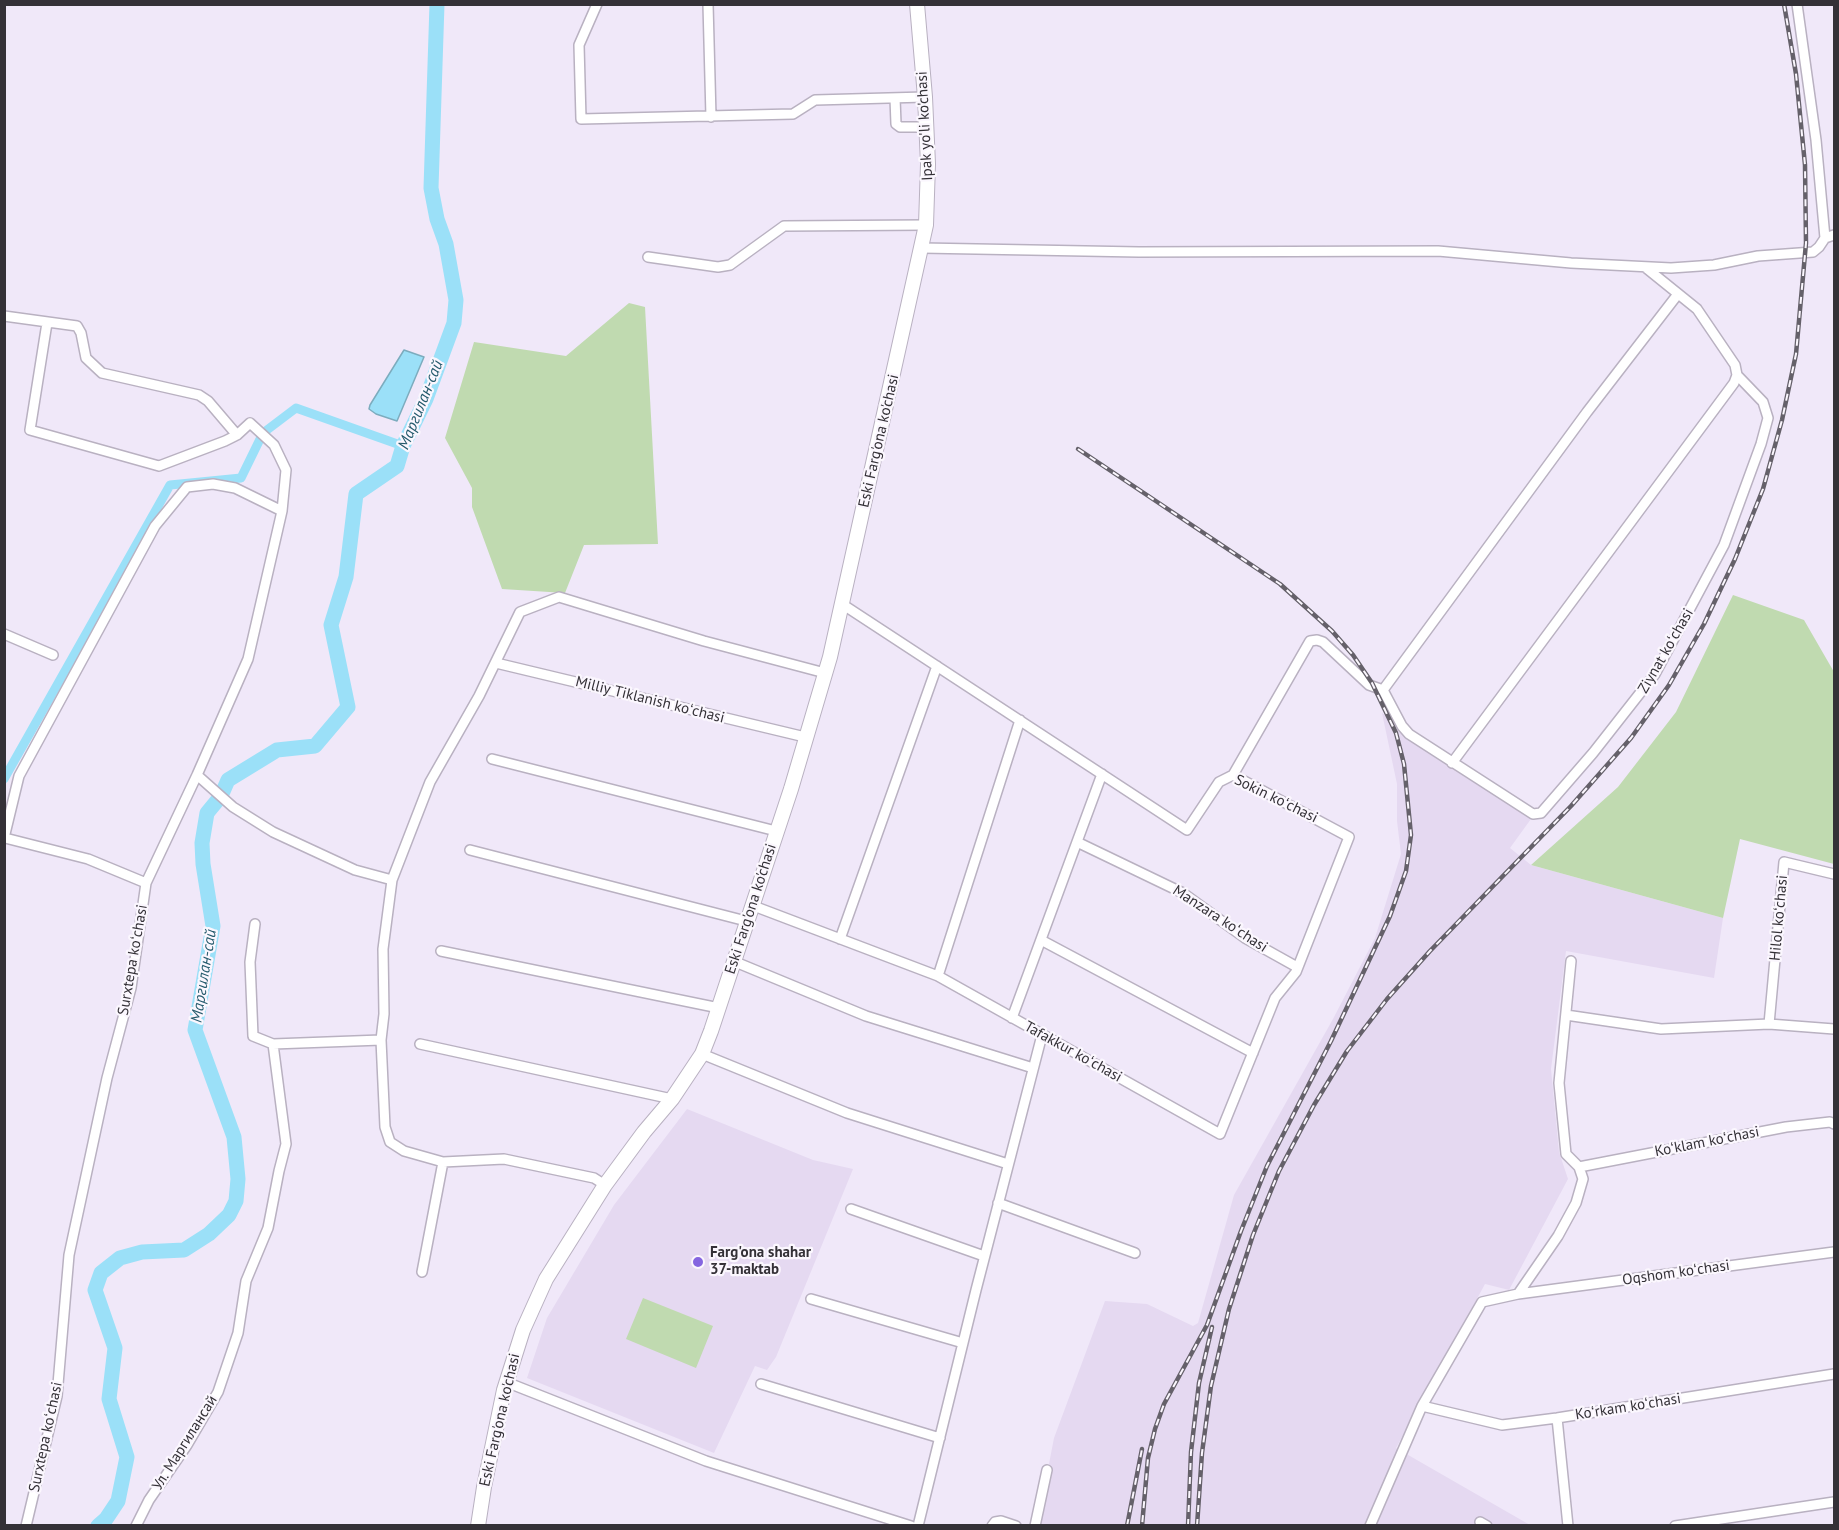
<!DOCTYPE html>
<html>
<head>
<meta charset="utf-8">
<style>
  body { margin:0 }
  #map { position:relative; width:1839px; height:1530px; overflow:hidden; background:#f0e8f9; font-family:"PT Sans",sans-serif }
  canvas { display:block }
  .frame { position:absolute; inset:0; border:6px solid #343137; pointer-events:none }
</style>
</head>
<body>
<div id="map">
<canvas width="1839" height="1530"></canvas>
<div class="frame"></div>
</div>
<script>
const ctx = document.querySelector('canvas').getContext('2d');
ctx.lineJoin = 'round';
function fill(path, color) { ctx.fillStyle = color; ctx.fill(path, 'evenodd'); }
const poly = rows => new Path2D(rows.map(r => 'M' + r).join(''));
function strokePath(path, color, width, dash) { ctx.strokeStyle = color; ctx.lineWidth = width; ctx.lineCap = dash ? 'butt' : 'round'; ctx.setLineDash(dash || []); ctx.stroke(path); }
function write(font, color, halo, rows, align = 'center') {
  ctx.font = font + ' "PT Sans",sans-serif'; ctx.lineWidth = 4.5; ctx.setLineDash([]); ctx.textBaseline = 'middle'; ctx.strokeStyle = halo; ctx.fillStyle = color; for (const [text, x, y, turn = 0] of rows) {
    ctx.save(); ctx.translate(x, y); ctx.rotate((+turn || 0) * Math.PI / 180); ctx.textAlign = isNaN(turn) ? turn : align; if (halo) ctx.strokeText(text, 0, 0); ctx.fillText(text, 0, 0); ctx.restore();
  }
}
fill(poly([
  [1382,713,1536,812,1510,848,1531,865,1723,918,1714,978,1566,951,1551,1069,1559,1152,1568,1179,1509,1290,1485,1284,1396,1448,1530,1525,1037,1526,1054,1438,1105,1301,1147,1304,1193,1326,1198,1323,1234,1195,1333,1019,1375,938,1401,854,1397,821,1397,784],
  [687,1109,813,1160,853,1169,776,1357,767,1370,755,1366,714,1453,527,1378,547,1318,614,1205]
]), '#e5d9f1');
fill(poly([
  [629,303,645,307,658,544,584,545,565,593,502,589,472,507,472,488,445,438,474,342,566,356],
  [1733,595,1804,620,1834,672,1834,864,1740,839,1723,918,1531,865,1618,787,1676,712],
  [643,1298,713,1326,696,1368,626,1339]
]), '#c0dab0');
const water = poly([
  [404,350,424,357,397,421,376,414,369,409,370,405,404,350]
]);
fill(water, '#9be0f8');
strokePath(water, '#7cacbe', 1.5);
strokePath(poly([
  [4,779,170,485,241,478,263,433,296,408,403,446]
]), '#9be0f8', 9);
strokePath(poly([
  [98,1526,106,1519,118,1501,127,1457,109,1399,115,1348,95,1290,101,1273,120,1258,142,1252,184,1250,209,1234,229,1215,236,1201,238,1179,234,1137,195,1030,213,926,203,864,202,843,207,813,221,796,228,780,277,750,315,746,348,707,331,625,346,577,356,494,397,466,403,446,426,399,454,323,456,300,446,244,437,219,431,188,437,4]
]), '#9be0f8', 15);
const street = poly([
  [597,4,579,45,581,119,793,114,815,100,925,97],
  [708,4,711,117],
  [1797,4,1816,140,1825,238],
  [895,98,896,124,900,127,926,127],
  [922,248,1139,252,1438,251,1571,263,1671,268,1714,265,1758,256,1813,252,1819,247,1825,238,1834,235],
  [648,257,718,267,730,265,784,226,926,225],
  [4,316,77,326,81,333,86,358,102,373,199,395,208,401,237,435],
  [4,634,53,655],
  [496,663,805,737],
  [1383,690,1402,726,1409,734,1533,814,1541,813,1593,753,1655,674,1724,545,1761,444,1768,418,1763,402,1737,375],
  [1383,690,1587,412,1678,294],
  [492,759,776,831],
  [1452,763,1734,383,1737,375,1735,365,1697,309,1645,267],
  [197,775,233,807,273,832,355,870,392,880],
  [1233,775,1310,641,1317,640,1323,642,1369,685,1383,690],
  [4,838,19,776,155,526,187,487,213,484,235,488,282,511],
  [5,838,88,859,146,883],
  [1077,842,1183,893,1245,938,1297,967],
  [470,850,746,921],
  [751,905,938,976,1220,1134,1275,998,1296,972,1349,837,1233,775,1219,782,1187,830,842,604],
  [255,924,250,962,253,1036,273,1044,381,1040,385,1127,390,1142,404,1151,443,1162],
  [840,939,937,666],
  [1041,940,1253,1053],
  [441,951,719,1008],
  [733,961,866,1016,1033,1068],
  [938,976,1020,720],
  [1566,1015,1661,1029,1769,1024,1834,1029],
  [1012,1018,1102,774],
  [1769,1024,1784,862,1834,874],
  [381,1040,384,1014,383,949,392,880,430,782,479,696,520,612,559,597,704,641,825,673],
  [420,1044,672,1099],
  [702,1054,847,1113,1008,1164],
  [1579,1167,1786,1127,1830,1122,1834,1124],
  [998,1203,1135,1253],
  [851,1209,984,1256],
  [422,1272,443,1162,504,1159,594,1178,605,1185],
  [1518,1294,1558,1236,1576,1203,1583,1179,1579,1167,1566,1154,1559,1083,1571,961],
  [811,1299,963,1343],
  [506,1382,706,1461,911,1526],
  [761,1384,940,1438],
  [1422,1406,1502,1425,1557,1418,1834,1374],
  [1557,1418,1568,1526],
  [1480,1522,1487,1526],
  [26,1526,57,1396,69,1255,107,1078,131,988,146,883,197,775,248,659,282,511,286,470,274,445,250,423,237,435,225,441,159,466,30,430,47,323],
  [136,1526,149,1500,187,1445,218,1392,238,1333,246,1281,268,1228,279,1171,286,1144,273,1044],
  [918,1526,976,1290,1042,1035],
  [992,1526,995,1522,1001,1521,1016,1526],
  [1035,1526,1047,1470],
  [1370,1526,1422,1406,1482,1302,1518,1294,1834,1252],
  [1675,1526,1834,1502]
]);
const secondary = poly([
  [478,1526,484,1487,504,1390,523,1330,546,1279,605,1185,644,1132,672,1099,702,1054,711,1031,791,789,830,657,926,225,928,164,925,97,917,4]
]);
strokePath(street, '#b9b1c1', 12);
strokePath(secondary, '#b9b1c1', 16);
strokePath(street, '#fff', 9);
strokePath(secondary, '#fff', 14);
const rail = poly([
  [1078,449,1280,584,1332,631,1353,655,1372,683,1396,733,1404,764,1411,835,1406,871,1390,916,1331,1041,1267,1166,1241,1231,1207,1325,1164,1404,1155,1429,1148,1458,1142,1526],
  [1127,1526,1142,1449],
  [1188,1526,1191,1452,1199,1383,1212,1327],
  [1197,1526,1202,1453,1211,1386,1229,1309,1253,1235,1279,1171,1314,1105,1347,1051,1387,999,1430,951,1571,806,1631,738,1669,685,1704,624,1735,559,1763,489,1782,420,1796,354,1806,243,1805,165,1796,74,1784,4]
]);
strokePath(rail, '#65616a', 4.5);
strokePath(rail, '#fbf7fe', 2, [7]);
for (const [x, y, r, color] of [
  [698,1262,6,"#8565e0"]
]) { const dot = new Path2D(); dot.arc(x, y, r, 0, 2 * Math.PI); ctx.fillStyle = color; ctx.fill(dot); strokePath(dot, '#fbf7fe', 2); }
write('15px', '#343137', '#fbf7fe', [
  ["Ipak yo'li ko'chasi",925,126,-93],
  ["Eski Farg'ona ko'chasi",879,441,-77],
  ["Ziynat koʻchasi",1666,651,-60],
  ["Milliy Tiklanish koʻchasi",650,700,14],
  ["Sokin koʻchasi",1276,799,26],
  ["Eski Farg'ona ko'chasi",751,909,-72],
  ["Hilol koʻchasi",1779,918,-85],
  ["Manzara koʻchasi",1220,919,33],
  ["Surxtepa koʻchasi",133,960,-80],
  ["Tafakkur koʻchasi",1073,1052,29],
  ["Koʻklam koʻchasi",1707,1142,-11],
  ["Oqshom koʻchasi",1676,1273,-8],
  ["Koʻrkam koʻchasi",1628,1407,-9],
  ["Eski Farg'ona ko'chasi",500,1420,-77],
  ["Surxtepa koʻchasi",46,1437,-78],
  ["Ул. Маргилансай",185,1443,-58]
]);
write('bold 15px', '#343137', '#fbf7fe', [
  ["Farg'ona shahar",710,1253],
  ["37-maktab",710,1270]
], 'left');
write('italic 16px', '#255b6d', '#fbf7fe', [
  ["Маргилан-сай",421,405,-68],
  ["Маргилан-сай",204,976,-81]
]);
</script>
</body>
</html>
